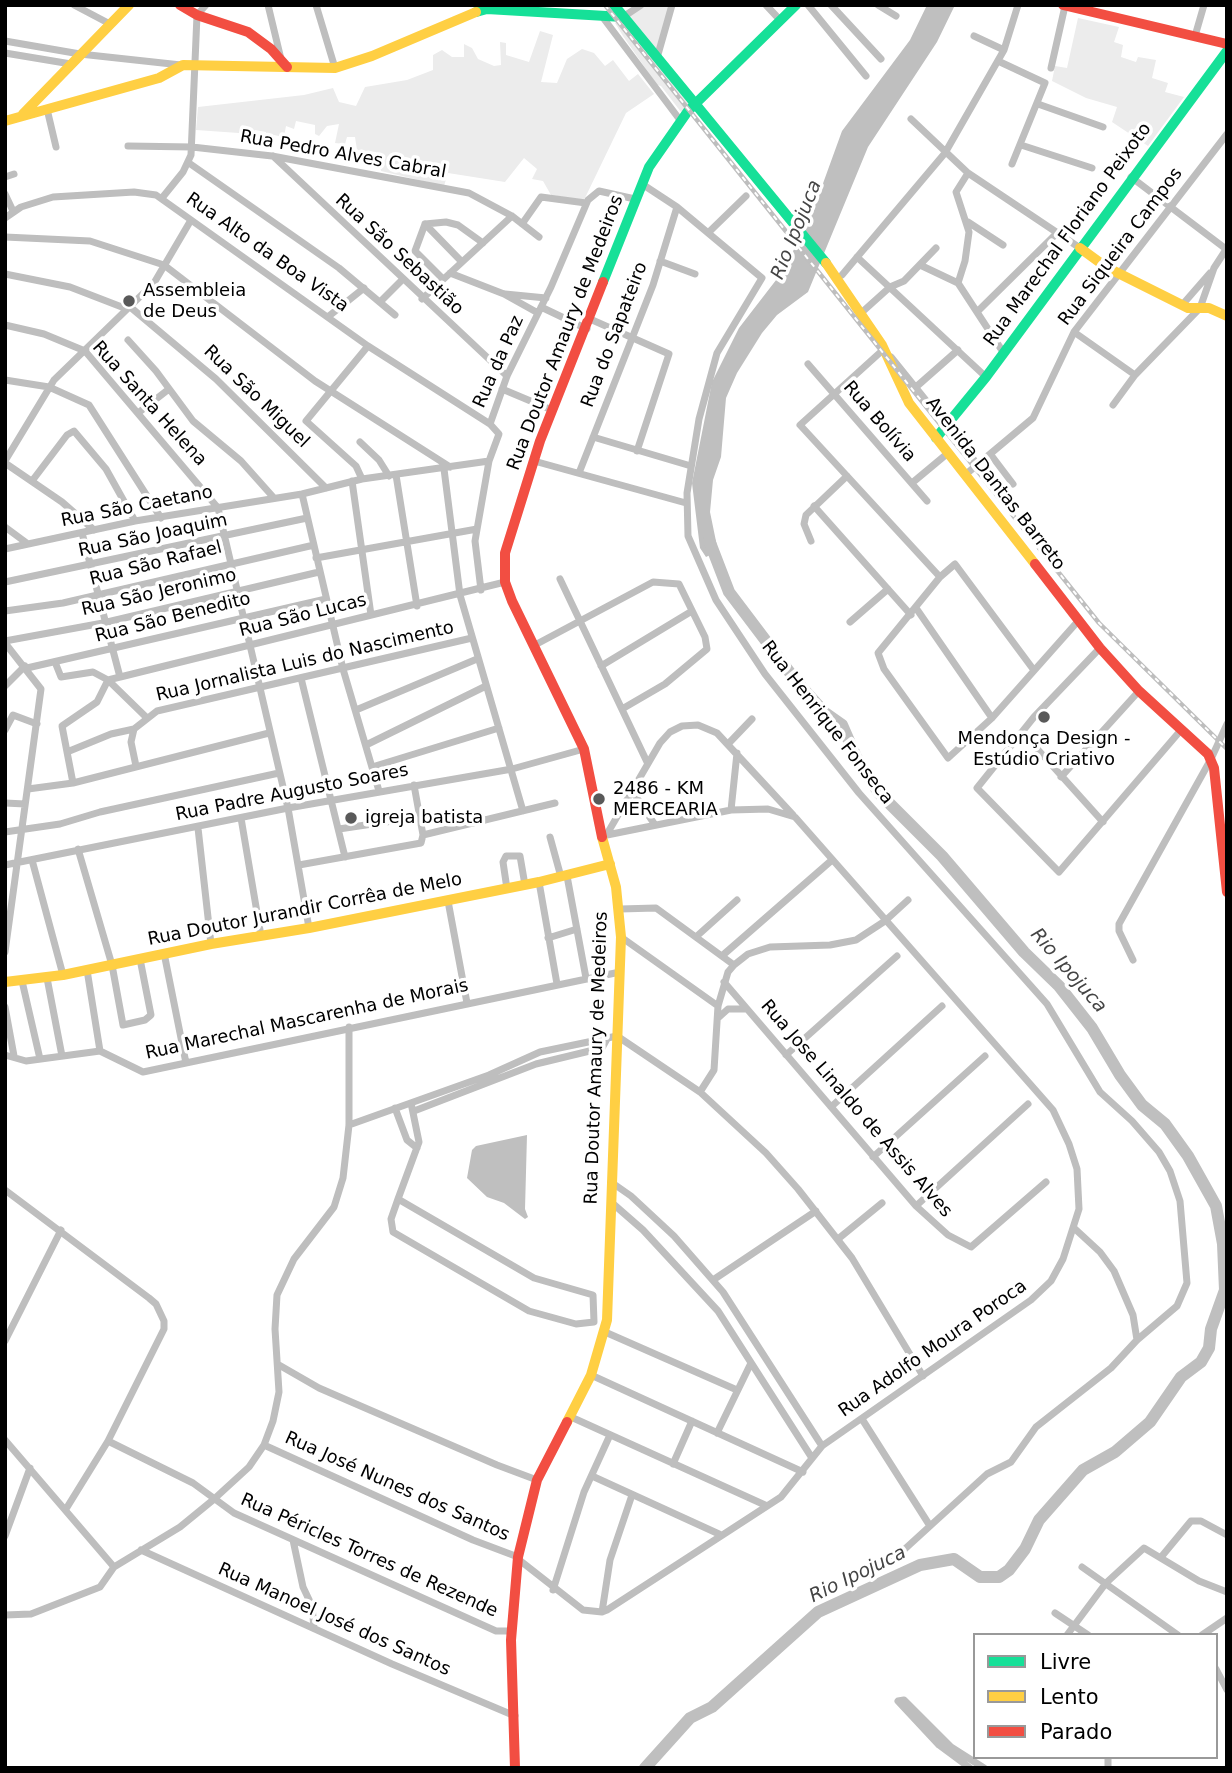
<!DOCTYPE html>
<html>
<head>
<meta charset="utf-8">
<style>
  body { margin:0 }
  #map { position:relative; width:1232px; height:1773px; overflow:hidden; background:#fff; font-family:"DejaVu Sans",sans-serif }
  canvas { display:block }
  .frame { position:absolute; inset:0; border:7px solid #000; pointer-events:none }
  .legend { position:absolute; left:973px; top:1633px; width:245px; height:126px; box-sizing:border-box; background:#fff; border:2px solid #999; margin:0; padding:9px 12px; list-style:none; font-size:21px; color:#000 }
  .legend li { display:flex; align-items:center; gap:14px; height:35px }
  .legend b { width:35px; border:2px solid #999 }
</style>
</head>
<body>
<div id="map">
<canvas width="1232" height="1773"></canvas>
<div class="frame"></div>
<ul class="legend">
<li><b style="height:9px;background:#16e098"></b>Livre</li>
<li><b style="height:9px;background:#ffcf43"></b>Lento</li>
<li><b style="height:9px;background:#f24e42"></b>Parado</li>
</ul>
</div>
<script>
const ctx = document.querySelector('canvas').getContext('2d');
ctx.lineJoin = 'round';
function fill(path, color) { ctx.fillStyle = color; ctx.fill(path, 'evenodd'); }
const poly = rows => new Path2D(rows.map(r => 'M' + r).join(''));
function strokePath(path, color, width, dash) { ctx.strokeStyle = color; ctx.lineWidth = width; ctx.lineCap = dash ? 'butt' : 'round'; ctx.setLineDash(dash || []); ctx.stroke(path); }
function write(font, color, halo, rows, align = 'center') {
  ctx.font = font + ' "DejaVu Sans",sans-serif'; ctx.lineWidth = 7; ctx.setLineDash([]); ctx.textBaseline = 'middle'; ctx.strokeStyle = halo; ctx.fillStyle = color; for (const [text, x, y, turn = 0] of rows) {
    ctx.save(); ctx.translate(x, y); ctx.rotate((+turn || 0) * Math.PI / 180); ctx.textAlign = isNaN(turn) ? turn : align; if (halo) ctx.strokeText(text, 0, 0); ctx.fillText(text, 0, 0); ctx.restore();
  }
}
fill(poly([
  [645,5,669,5,657,51,628,17],
  [1078,18,1119,27,1114,42,1123,45,1121,57,1136,62,1138,57,1156,60,1152,78,1168,83,1165,92,1184,97,1148,146,1112,122,1117,107,1086,98,1052,81,1055,66,1067,68],
  [619,19,692,101,681,112,661,86,657,85,623,36,615,23],
  [540,31,553,35,541,82,557,83,567,59,582,49,594,53,605,66,613,60,629,81,638,74,654,94,626,113,584,200,551,195,543,181,532,179,537,169,524,158,505,182,448,173,444,186,381,171,376,152,357,150,355,137,347,137,345,144,335,143,339,124,327,126,319,136,315,134,315,125,296,121,294,129,286,126,284,137,274,135,273,140,266,138,266,132,255,130,253,134,196,130,198,107,304,95,333,88,339,102,356,106,365,87,407,80,433,70,433,55,442,50,452,57,464,57,464,44,472,48,478,59,494,66,501,65,500,42,506,43,506,55,529,62]
]), '#ececec');
fill(poly([
  [927,5,955,5,937,42,868,147,808,292,777,315,762,333,737,373,726,398,721,457,713,480,710,512,718,551,706,557,700,548,692,483,712,382,739,328,790,262,792,253,809,222,842,131,910,40],
  [527,1135,525,1209,528,1217,525,1219,504,1203,487,1197,467,1178,472,1150,476,1146]
]), '#bfbfbf');
strokePath(poly([
  [645,1768,690,1718,712,1707,818,1612,920,1565,954,1559,980,1577,999,1577,1009,1570,1025,1549,1039,1520,1083,1470,1115,1452,1150,1422,1181,1377,1201,1362,1209,1348,1211,1329,1225,1290,1223,1244,1216,1206,1188,1156,1165,1124,1142,1105,1120,1075,1092,1028,1059,986,1024,952,942,856,879,793,856,757,842,725,825,713,797,682,729,592,709,540]
]), '#bfbfbf', 12);
strokePath(poly([
  [74,5,110,24],
  [268,5,281,59],
  [316,5,335,68],
  [766,5,780,20],
  [808,5,866,76],
  [831,5,881,59],
  [878,5,896,16],
  [601,15,680,120],
  [623,17,641,5],
  [974,36,1004,50],
  [1195,36,1204,5],
  [5,41,80,54,181,65],
  [5,53,71,64],
  [657,58,672,5],
  [998,61,1045,83,1012,164],
  [1051,68,1065,6],
  [1038,104,1103,127],
  [47,109,56,147],
  [911,119,968,173,1080,248],
  [1021,145,1092,168],
  [128,146,192,147,272,156,469,193,512,216,539,237],
  [273,156,507,376],
  [189,163,339,268,395,315],
  [5,177,14,174],
  [1131,177,1226,249],
  [642,184,677,207,762,278,717,353,699,419,687,493,688,536,716,600,765,674,859,793,1047,1004,1100,1092,1132,1121,1159,1152,1170,1171,1180,1201,1187,1283,1177,1306,1137,1340,1111,1368,1036,1427,1011,1462,987,1474,895,1558],
  [5,194,13,211],
  [162,198,183,172,191,155,197,15,206,5],
  [5,218,21,207,53,197,134,192,156,195,368,346,490,424],
  [968,222,1003,245],
  [425,224,415,251,443,279],
  [425,224,446,222,458,225,483,243],
  [425,224,462,262],
  [522,224,541,197,586,203],
  [709,232,746,196],
  [5,237,90,241,164,265,315,381,450,467],
  [857,257,986,377],
  [660,261,695,274],
  [920,265,958,283,1003,352],
  [450,273,504,294,538,313],
  [5,274,70,287,127,309],
  [842,275,945,153,1004,50,1018,5],
  [958,283,965,261,969,232,956,192,968,173],
  [505,294,546,298],
  [422,299,512,216],
  [380,302,402,280],
  [1183,304,1210,273],
  [129,306,216,379,326,488],
  [541,307,587,329],
  [978,311,1057,233],
  [860,314,890,287,904,281,936,248],
  [329,316,364,288],
  [590,319,669,354,637,451],
  [5,325,44,334,85,351,218,508,288,808,309,928],
  [1074,332,1135,375],
  [128,340,156,371,193,421,241,461,274,498],
  [884,349,800,425,940,577],
  [891,357,978,465],
  [808,364,927,501],
  [5,380,49,387,89,405,161,518],
  [916,387,958,350],
  [502,389,552,410],
  [1113,405,1135,375,1200,308,1214,268,1227,248],
  [138,413,169,389],
  [593,437,691,466],
  [360,442,379,460,389,476],
  [991,455,1013,484],
  [5,461,54,380,154,283,191,220],
  [534,461,686,503],
  [5,463,62,502,94,530],
  [444,469,460,595,523,811],
  [579,473,653,285,677,207],
  [396,475,417,606],
  [965,475,1033,418,1074,332,1227,134],
  [362,479,356,466,306,421,368,346],
  [32,481,67,435,74,431,106,469,135,521],
  [352,481,371,615],
  [912,483,948,453],
  [302,494,343,669,379,791],
  [814,506,911,615],
  [5,527,28,544],
  [82,533,120,677],
  [811,541,804,524,806,515,847,476],
  [5,549,135,521,302,494,362,479,489,461],
  [316,558,477,529],
  [560,579,647,762],
  [5,582,307,518],
  [481,590,475,541,489,461,499,434,490,424,507,376,551,287,588,200,599,191,635,199],
  [916,608,992,718],
  [5,611,63,603,314,545],
  [850,622,888,589],
  [5,641,103,623,319,572],
  [5,643,41,689,5,952],
  [533,646,653,582,679,584,705,637,707,649,665,684,622,709],
  [1100,648,1034,717,977,788,1059,872,1181,730],
  [55,662,61,677,93,672,108,680,147,718],
  [601,666,692,611],
  [27,668,326,599],
  [1033,669,955,564,940,577,878,653,884,669,948,758,992,718,1079,620],
  [301,678,345,857],
  [108,680,505,582],
  [5,686,25,666],
  [356,710,477,659],
  [5,730,13,715,37,724],
  [1022,732,1103,822],
  [729,743,752,719],
  [366,745,486,686],
  [67,752,111,734,134,729],
  [136,766,131,742,134,729,157,711,472,638],
  [372,767,499,728],
  [1061,777,1139,691],
  [73,783,62,726,97,702,108,680],
  [414,785,423,835],
  [28,789,73,783,269,733],
  [631,789,655,825],
  [5,803,25,804],
  [731,810,737,753],
  [241,818,261,936],
  [198,828,211,944],
  [339,829,419,817],
  [5,832,60,824,100,812,279,773],
  [607,834,660,743,670,732,682,726,698,725,717,733,793,815],
  [550,837,561,877],
  [78,849,112,965,123,1025,145,1020,151,1015,140,959],
  [32,860,63,975],
  [5,865,288,808,512,769,584,749],
  [299,865,421,843,423,835,555,803],
  [567,876,586,978],
  [539,882,557,984],
  [507,889,503,862,506,856,520,856,525,885],
  [448,901,467,1003],
  [620,909,656,908,734,965],
  [697,936,737,900],
  [621,937,718,1006],
  [548,938,577,929],
  [164,953,186,1063],
  [723,955,832,860],
  [1133,960,1119,931,1119,924,1211,759,1227,724],
  [87,970,100,1051],
  [47,978,62,1056],
  [22,981,40,1059],
  [724,982,916,1206,948,1235,971,1247,1046,1182],
  [5,1007,14,1056],
  [718,1018,728,1009,747,1009],
  [5,1055,26,1061,100,1051,143,1072,620,972],
  [786,1055,897,956],
  [700,1092,714,1070,718,1006,728,972,734,965,748,954,770,947,830,945,856,940,885,921,908,900],
  [831,1107,942,1006],
  [395,1108,407,1140,417,1148],
  [414,1111,536,1064,602,1048,608,1037],
  [349,1125,489,1075,540,1052,617,1036,700,1092,766,1153,798,1189,852,1258,923,1376],
  [873,1157,985,1056],
  [611,1182,631,1196,674,1236,723,1292,822,1446],
  [5,1190,149,1298,156,1304,164,1321,164,1329,108,1441,66,1509],
  [398,1199,534,1278,593,1295,594,1322,576,1324,529,1311,393,1232,391,1219,398,1199,419,1142,411,1103],
  [611,1202,643,1230,718,1311,812,1458],
  [916,1206,1028,1104],
  [1074,1228,1100,1252,1114,1271,1133,1315,1137,1340],
  [838,1239,882,1203],
  [713,1280,816,1211],
  [605,1332,737,1390],
  [5,1341,61,1230],
  [279,1365,319,1388,497,1465,537,1480],
  [591,1375,803,1472],
  [571,1417,765,1505],
  [862,1419,930,1526],
  [717,1433,751,1363],
  [5,1440,114,1567],
  [108,1441,193,1483,234,1513,496,1631,511,1631],
  [264,1445,473,1540,518,1557],
  [673,1464,692,1421],
  [592,1476,719,1534],
  [5,1536,30,1468],
  [293,1540,303,1587,312,1606,314,1628],
  [141,1550,392,1664,515,1716],
  [1162,1556,1191,1521,1201,1521,1227,1535],
  [518,1559,583,1610,602,1612,607,1610,781,1497,822,1446,1031,1300,1051,1281,1063,1259,1079,1209,1077,1169,1069,1144,1053,1110,795,817,768,809,731,810,602,836],
  [1082,1567,1178,1635],
  [553,1590,584,1492,610,1435],
  [602,1612,610,1560,632,1495],
  [1055,1613,1088,1635],
  [5,1615,31,1614,100,1587,114,1567,180,1527,213,1500,249,1467,264,1445,273,1421,279,1392,275,1329,277,1295,294,1259,334,1207,343,1178,349,1125,349,1027],
  [1067,1635,1106,1583,1144,1548,1199,1581,1227,1592],
  [1202,1635,1227,1618],
  [1216,1669,1227,1690],
  [1108,1757,1108,1768],
  [970,1768,939,1745,898,1701,904,1700,951,1747,984,1768]
]), '#bebebe', 7);
strokePath(poly([
  [614,5,826,263],
  [476,12,487,9,623,17],
  [603,282,649,167,688,111,796,5],
  [936,438,986,377,1227,51]
]), '#16e098', 10);
strokePath(poly([
  [23,114,129,5],
  [5,121,159,78,183,65,335,68,372,56,476,12],
  [1080,248,1106,267,1188,308,1209,308,1227,316],
  [826,263,882,345,909,403,1035,564],
  [5,982,63,975,211,944,309,928,539,882,610,864],
  [567,1422,591,1375,607,1320,621,937,616,887,602,837]
]), '#ffcf43', 10);
strokePath(poly([
  [180,5,197,15,248,32,271,49,287,67],
  [1063,5,1227,44],
  [1035,564,1100,648,1139,691,1208,754,1214,768,1227,892],
  [602,837,584,749,512,601,505,582,505,553,540,441,603,282],
  [515,1768,511,1640,518,1557,537,1480,567,1422]
]), '#f24e42', 10);
const rail = poly([
  [605,5,1099,623,1227,749]
]);
strokePath(rail, '#bebebe', 4.5);
strokePath(rail, '#fff', 2, [5]);
for (const [x, y, r, color] of [
  [129,301,7,"#595959"],
  [1044,717,7,"#595959"],
  [599,799,7,"#595959"],
  [351,818,7,"#595959"]
]) { const dot = new Path2D(); dot.arc(x, y, r, 0, 2 * Math.PI); ctx.fillStyle = color; ctx.fill(dot); strokePath(dot, '#fff', 2.5); }
write('18px', '#000', '#fff', [
  ["Rua Pedro Alves Cabral",343,155,10],
  ["Rua Marechal Floriano Peixoto",1068,235,-54],
  ["Rua Siqueira Campos",1121,247,-53],
  ["Rua Alto da Boa Vista",267,253,35],
  ["Rua São Sebastião",399,255,43],
  ["Rua Doutor Amaury de Medeiros",566,333,-69],
  ["Rua do Sapateiro",615,335,-69],
  ["Rua da Paz",499,362,-66],
  ["Rua São Miguel",256,397,44],
  ["Rua Santa Helena",149,404,48],
  ["Rua Bolívia",879,422,49],
  ["Avenida Dantas Barreto",995,484,52],
  ["Rua São Caetano",137,507,-11],
  ["Rua São Joaquim",153,536,-12],
  ["Rua São Rafael",156,564,-14],
  ["Rua São Jeronimo",159,593,-13],
  ["Rua São Lucas",303,616,-14],
  ["Rua São Benedito",173,618,-14],
  ["Rua Jornalista Luis do Nascimento",305,662,-13],
  ["Rua Henrique Fonseca",827,723,52],
  ["Rua Padre Augusto Soares",292,793,-11],
  ["Rua Doutor Jurandir Corrêa de Melo",305,910,-11],
  ["Rua Marechal Mascarenha de Morais",307,1020,-12],
  ["Rua Doutor Amaury de Medeiros",597,1058,-88],
  ["Rua Jose Linaldo de Assis Alves",856,1109,49],
  ["Rua Adolfo Moura Poroca",933,1349,-35],
  ["Rua José Nunes dos Santos",397,1487,24],
  ["Rua Péricles Torres de Rezende",369,1556,24],
  ["Rua Manoel José dos Santos",334,1620,24]
]);
write('18px', '#000', '#fff', [
  ["Assembleia",143,291],
  ["de Deus",143,312],
  ["Mendonça Design -",1044,739,"center"],
  ["Estúdio Criativo",1044,760,"center"],
  ["2486 - KM",613,789],
  ["MERCEARIA",613,810],
  ["igreja batista",365,818]
], 'left');
write('italic 19px', '#444', '#fff', [
  ["Rio Ipojuca",797,230,-68],
  ["Rio Ipojuca",1068,971,49],
  ["Rio Ipojuca",858,1575,-26]
]);
</script>
</body>
</html>
